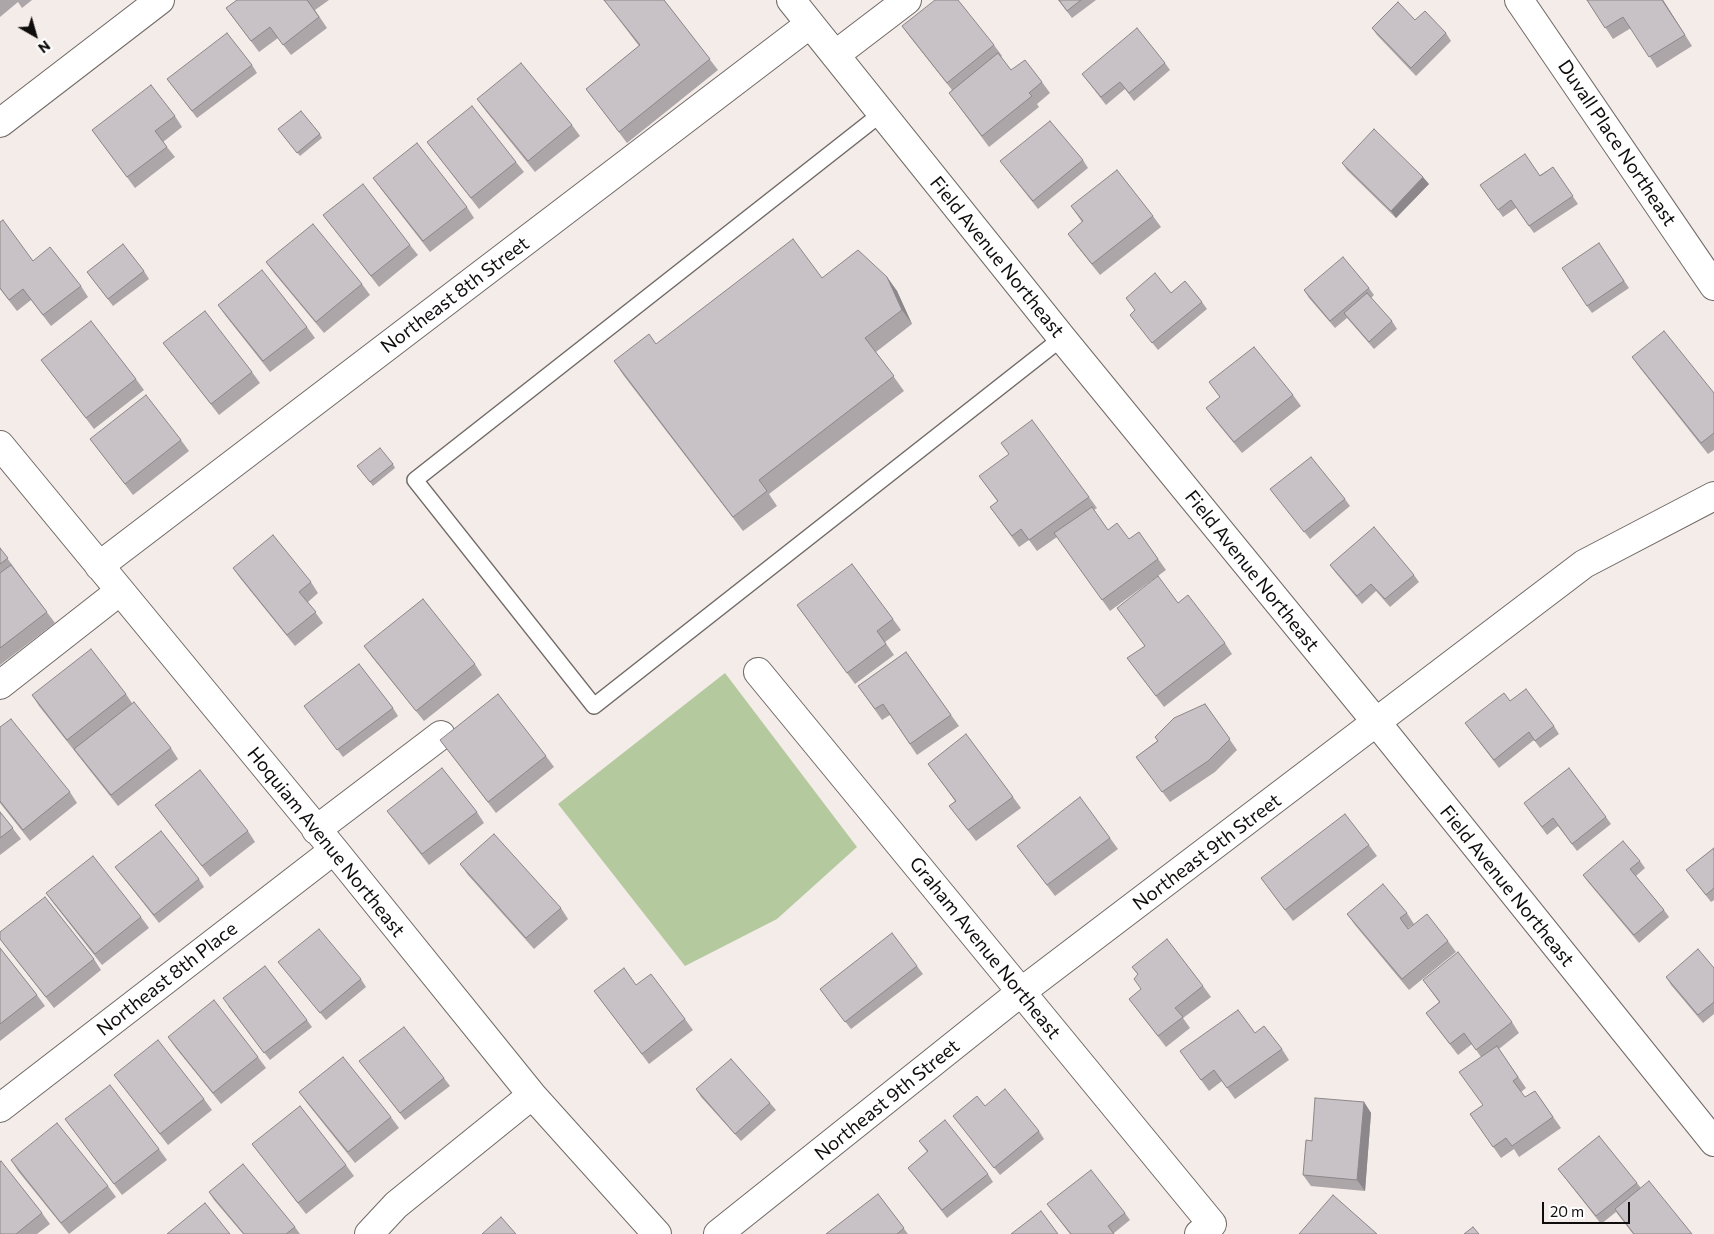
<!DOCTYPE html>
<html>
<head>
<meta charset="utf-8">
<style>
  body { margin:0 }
  #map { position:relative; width:1714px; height:1234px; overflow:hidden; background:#f4ece9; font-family:Commissioner,sans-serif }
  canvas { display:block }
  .north { position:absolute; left:10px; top:10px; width:50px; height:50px; -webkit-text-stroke:4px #fff; paint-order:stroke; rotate:142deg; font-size:14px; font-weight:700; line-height:20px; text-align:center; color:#0f0d0c }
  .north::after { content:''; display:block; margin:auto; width:18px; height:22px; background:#0f0d0c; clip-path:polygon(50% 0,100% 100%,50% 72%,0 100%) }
  .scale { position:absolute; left:1542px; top:1202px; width:88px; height:22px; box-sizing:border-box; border:2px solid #0f0d0c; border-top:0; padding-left:6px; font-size:15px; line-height:18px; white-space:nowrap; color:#0f0d0c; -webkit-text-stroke:4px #fff; paint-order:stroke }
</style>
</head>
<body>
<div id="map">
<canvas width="1714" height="1234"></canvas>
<div class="north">N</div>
<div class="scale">20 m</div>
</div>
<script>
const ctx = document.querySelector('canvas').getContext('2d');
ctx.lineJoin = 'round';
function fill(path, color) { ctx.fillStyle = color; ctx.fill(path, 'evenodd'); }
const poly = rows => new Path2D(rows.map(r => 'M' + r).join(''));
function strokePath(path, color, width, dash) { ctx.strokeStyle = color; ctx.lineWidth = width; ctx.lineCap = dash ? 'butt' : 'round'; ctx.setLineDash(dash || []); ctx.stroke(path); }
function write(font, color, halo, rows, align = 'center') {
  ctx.font = font + ' Commissioner,sans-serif'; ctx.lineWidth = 4; ctx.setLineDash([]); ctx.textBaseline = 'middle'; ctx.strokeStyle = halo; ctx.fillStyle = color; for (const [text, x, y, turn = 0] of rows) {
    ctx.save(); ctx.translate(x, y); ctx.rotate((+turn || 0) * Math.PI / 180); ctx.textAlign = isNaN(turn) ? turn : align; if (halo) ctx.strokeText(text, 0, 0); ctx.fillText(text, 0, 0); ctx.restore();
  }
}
fill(poly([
  [725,673,857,847,777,919,685,966,558,804]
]), '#b4c99d');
const lane = poly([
  [882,113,415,480,594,706,1062,338]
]);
const street = poly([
  [791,0,1062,338,1377,723,1714,1142],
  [1519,0,1714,286],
  [835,55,907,0],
  [0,123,160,0],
  [0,445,334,850,532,1095,657,1234],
  [99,566,810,24],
  [758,672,1212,1224,1199,1234],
  [0,685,120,591],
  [316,830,441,735],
  [0,1108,334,850],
  [369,1234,396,1205,532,1095],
  [718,1234,1021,992,1584,564,1714,496]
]);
strokePath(lane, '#716a67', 18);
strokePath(street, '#716a67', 30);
strokePath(lane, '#fff', 15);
strokePath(street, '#fff', 28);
fill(poly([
  [0,0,32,0,22,8,18,2,0,17],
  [237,0,329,0,315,10,327,28,291,55,278,38,259,52,226,8],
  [604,0,664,0,718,70,627,143,586,89,639,46],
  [1058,0,1096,0,1072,18],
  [1587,0,1663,0,1692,46,1657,68,1631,28,1613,39],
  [1415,20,1446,33,1451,41,1416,76,1377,35,1372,28],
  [902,26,994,45,1002,56,1001,57,1011,70,1042,82,1050,93,1037,104,1039,107,989,147,949,93,952,90,910,37],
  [1165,63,1170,70,1134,101,1125,89,1106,105,1082,74],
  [252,65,257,73,197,118,167,79],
  [477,99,572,125,580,136,535,172,485,110],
  [175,116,182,127,163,142,175,157,135,188,92,130],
  [281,133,320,134,322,138,300,156],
  [427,142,516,162,524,172,479,209],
  [1083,160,1088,168,1038,209,1000,161],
  [1342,163,1429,184,1396,218,1347,170],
  [1553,167,1578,204,1534,233,1516,208,1503,217,1480,185,1540,175],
  [373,178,467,207,474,218,430,252,381,189],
  [1071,206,1153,216,1161,227,1100,275,1076,245,1068,234,1082,222],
  [323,215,410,245,418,255,379,287],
  [0,222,33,261,81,286,88,297,51,326,31,300,17,311,0,289],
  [1599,243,1629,288,1592,313,1587,306],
  [266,262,362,284,370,295,324,333,274,273],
  [144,271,149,279,113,306,87,272],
  [887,277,897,291,912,324,876,352,904,391,769,494,777,506,743,531,624,376,614,361,656,344,822,278],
  [1369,288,1374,295,1371,298,1392,321,1397,329,1374,349,1347,318,1335,328,1309,298,1304,290],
  [1126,298,1202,302,1207,309,1158,350,1130,315,1135,310],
  [218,305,307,327,315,338,270,372,225,315],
  [163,343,252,372,260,383,219,415],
  [1632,357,1714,393,1714,450,1708,454,1640,368],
  [41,360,136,379,144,390,94,429],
  [1209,382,1293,395,1301,406,1242,453,1214,419,1206,408,1220,397],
  [90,439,181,440,189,451,133,495],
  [393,464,395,468,373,486,357,466],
  [979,476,1089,497,1097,508,1094,510,1108,530,1129,539,1139,532,1166,570,1110,611,1057,537,1037,551,1029,540,1019,547,990,507,998,502],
  [1270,489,1345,499,1350,506,1310,539],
  [0,548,15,569,55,623,0,665],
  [1330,565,1414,575,1419,582,1390,607,1376,591,1362,604,1335,572],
  [233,568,311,582,318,593,308,602,323,623,295,646,240,578],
  [797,605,893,619,901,630,885,642,894,655,855,684],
  [1117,608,1225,643,1232,654,1164,707,1127,658,1145,646],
  [364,646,475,664,482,675,424,721,372,657],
  [906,652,959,726,917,755,890,715,882,720,858,686],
  [126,694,132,703,171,748,178,759,118,806,39,706,32,695],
  [1510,701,1554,726,1559,734,1540,748,1534,740,1499,768,1465,723],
  [1205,704,1237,750,1215,772,1170,802,1136,757],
  [393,708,398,716,343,757,310,713],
  [0,727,70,792,77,803,30,841,0,803],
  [440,740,546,756,554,767,496,813],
  [928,764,1013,797,1021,808,976,841,949,806,955,801],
  [1524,803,1606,817,1611,824,1577,851,1558,826,1547,835],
  [155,805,248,831,255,842,210,877],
  [387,811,477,812,484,823,429,865],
  [0,812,21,839,0,855],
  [1110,838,1118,849,1055,896,1017,846],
  [1369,845,1377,856,1293,921,1261,878],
  [1714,848,1714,900,1711,902,1686,870],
  [1640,861,1645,868,1636,876,1664,910,1669,917,1639,943,1588,882,1583,875],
  [460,864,561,908,568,919,534,949,468,875],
  [115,867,199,879,204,887,159,923],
  [46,893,141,917,149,928,102,965,54,904],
  [1407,913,1414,924,1408,928,1448,941,1456,952,1409,990,1355,925,1347,914],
  [0,939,94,959,101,970,54,1008],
  [0,948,37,995,45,1006,0,1041],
  [278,962,361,979,366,987,326,1020],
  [917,966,923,974,851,1029,820,989],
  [1132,967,1203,986,1211,997,1183,1018,1190,1028,1166,1047,1129,999,1141,990,1138,975],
  [1714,968,1714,1014,1703,1023,1671,985,1666,977],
  [1423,980,1512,1022,1519,1033,1499,1049,1526,1088,1521,1092,1525,1097,1535,1091,1561,1128,1519,1157,1514,1149,1501,1158,1470,1114,1483,1105,1481,1057,1472,1044,1458,1055,1434,1024,1426,1013,1439,1002],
  [636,985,685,1019,693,1030,649,1064,594,991],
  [228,1006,307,1020,312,1027,270,1060],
  [1255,1033,1282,1049,1289,1060,1235,1099,1222,1081,1209,1091,1180,1051],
  [168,1037,258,1057,266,1068,221,1104,175,1047],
  [359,1061,444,1078,450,1086,405,1120],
  [114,1075,204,1099,212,1110,168,1145],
  [696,1089,770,1103,776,1110,741,1141,701,1097],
  [299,1092,391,1117,399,1128,355,1163,307,1103],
  [1364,1102,1371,1113,1365,1191,1311,1186,1303,1175,1312,1141],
  [985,1106,1039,1131,1044,1139,1000,1175,953,1116],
  [65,1119,159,1149,167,1160,122,1195],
  [919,1141,988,1174,993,1182,947,1218,908,1168,927,1152],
  [252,1144,346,1165,354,1176,306,1214],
  [11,1160,108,1186,116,1197,69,1234,18,1171],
  [1558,1169,1637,1183,1641,1188,1692,1234,1633,1234,1616,1212,1601,1224],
  [209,1192,295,1227,300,1234,243,1234,214,1200],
  [878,1194,908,1234,826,1234],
  [1047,1204,1125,1213,1130,1220,1114,1233,1114,1234,1070,1234],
  [42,1213,50,1224,37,1234,0,1234]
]), '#aca6a9');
fill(poly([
  [1662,0,1663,0,1692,46,1685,35],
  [1423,177,1429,184,1396,218,1391,211],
  [887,277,897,291,912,324,902,310],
  [1364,1102,1371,1113,1365,1191,1357,1180]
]), '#8c878a');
const building = poly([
  [237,0,307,0,319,17,283,45,270,27,251,41,226,8,237,0],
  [604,0,664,0,710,59,619,132,586,89,640,45,604,0],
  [935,0,958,0,994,45,947,83,902,26,935,0],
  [1059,0,1081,0,1067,11,1059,0],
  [1587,0,1662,0,1685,35,1649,57,1623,17,1605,28,1587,0],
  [1398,2,1415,20,1425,11,1446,33,1411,68,1372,28,1398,2],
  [1137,28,1165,63,1129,93,1120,82,1101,97,1082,74,1137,28],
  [227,33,252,65,192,111,167,79,227,33],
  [998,53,1011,70,1025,60,1042,82,1029,93,1032,96,982,136,949,93,998,53],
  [521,63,572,125,528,161,477,99,521,63],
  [151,85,175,116,155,131,167,147,127,177,92,130,151,85],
  [472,106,516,162,471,198,427,142,472,106],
  [301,111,320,134,297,153,278,129,301,111],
  [1050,121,1083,160,1033,201,1000,161,1050,121],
  [1374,129,1423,177,1391,211,1342,163,1374,129],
  [417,143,467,207,423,241,373,178,417,143],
  [1525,154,1540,176,1553,167,1573,196,1529,226,1511,200,1498,210,1480,185,1525,154],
  [1117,170,1153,216,1092,264,1068,234,1083,221,1071,206,1117,170],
  [363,184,410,245,371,276,323,215,363,184],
  [3,220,33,261,50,247,81,286,43,315,23,289,9,300,0,288,0,222,3,220],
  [313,224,362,284,316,322,266,262,313,224],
  [793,239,822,278,858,250,887,277,902,310,865,338,894,376,759,480,767,491,733,517,614,361,649,334,656,344,793,239],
  [1599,243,1624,281,1587,306,1562,268,1599,243],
  [123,244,144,271,108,299,87,272,123,244],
  [1343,257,1369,288,1330,321,1304,290,1343,257],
  [262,270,307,327,263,361,218,305,262,270],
  [1155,273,1171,293,1185,281,1202,302,1152,343,1130,315,1135,310,1126,298,1155,273],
  [1367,293,1392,321,1369,342,1344,313,1367,293],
  [205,311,252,372,211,404,163,343,205,311],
  [91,321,136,379,86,418,41,360,91,321],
  [1664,331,1714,393,1714,433,1701,443,1632,357,1664,331],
  [1254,347,1293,395,1234,442,1206,408,1220,397,1209,382,1254,347],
  [146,395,181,440,125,484,90,439,146,395],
  [1032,420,1089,497,1029,540,1021,529,1012,536,990,507,998,501,979,476,1009,454,1001,443,1032,420],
  [380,448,393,464,370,482,357,466,380,448],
  [1311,457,1345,499,1304,532,1270,489,1311,457],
  [1092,507,1108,530,1117,523,1129,539,1139,532,1158,559,1102,600,1054,533,1092,507],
  [1374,527,1414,575,1385,599,1371,584,1357,596,1330,565,1374,527],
  [273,535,311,582,299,592,316,612,287,635,233,568,273,535],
  [0,548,8,558,0,564,0,548],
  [852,564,893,619,877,631,886,644,847,673,797,605,852,564],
  [11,565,47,612,0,648,0,573,11,565],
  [1158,576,1178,603,1188,595,1225,643,1156,696,1127,658,1145,646,1117,608,1158,576],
  [423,599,475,664,416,711,364,646,423,599],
  [91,649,126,694,67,740,32,695,91,649],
  [906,652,951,715,910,744,883,704,875,709,858,686,906,652],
  [359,664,393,708,337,750,304,706,359,664],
  [1526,689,1554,726,1535,741,1529,732,1494,760,1465,723,1504,693,1510,701,1526,689],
  [498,694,546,756,488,802,440,740,498,694],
  [134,702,171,748,111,795,74,749,134,702],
  [1205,704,1230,739,1208,761,1162,792,1136,757,1158,741,1155,737,1174,718,1205,704],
  [11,719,70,792,23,830,0,801,0,727,11,719],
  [966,734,1013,797,968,830,949,806,956,801,928,764,966,734],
  [442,768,477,812,422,854,387,811,442,768],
  [1569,768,1606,817,1572,844,1553,818,1542,827,1524,803,1569,768],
  [200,770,248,831,202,866,155,805,200,770],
  [1080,797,1110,838,1047,885,1017,846,1080,797],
  [0,812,13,828,0,838,0,812],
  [1345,814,1369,845,1285,910,1261,878,1345,814],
  [161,831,199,879,154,915,115,867,161,831],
  [494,834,561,908,526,938,460,864,494,834],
  [1623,841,1640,861,1630,869,1664,910,1634,935,1583,875,1623,841],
  [1714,848,1714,888,1706,895,1686,870,1714,848],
  [93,856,141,917,95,954,46,893,93,856],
  [1383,884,1407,913,1400,918,1408,929,1427,914,1448,941,1402,979,1347,914,1383,884],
  [45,897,94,959,46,997,0,939,0,932,45,897],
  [319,929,361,979,320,1013,278,962,319,929],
  [892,933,917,966,845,1022,820,989,892,933],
  [1167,939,1203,986,1175,1008,1183,1017,1158,1036,1129,999,1141,989,1134,979,1138,974,1132,967,1167,939],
  [0,948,37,995,0,1024,0,948],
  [1698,949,1714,968,1714,1002,1698,1015,1666,977,1698,949],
  [1458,952,1512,1022,1476,1050,1464,1033,1450,1044,1426,1013,1440,1002,1423,980,1458,952],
  [265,966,307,1020,264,1053,223,998,265,966],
  [624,968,636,985,651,974,685,1019,642,1054,594,991,624,968],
  [214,1000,258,1057,213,1093,168,1037,214,1000],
  [1238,1010,1255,1033,1264,1026,1282,1049,1227,1088,1214,1070,1201,1080,1180,1051,1238,1010],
  [404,1027,444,1078,400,1113,359,1061,404,1027],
  [158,1040,204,1099,160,1134,114,1075,158,1040],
  [1497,1046,1518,1077,1513,1081,1525,1097,1535,1091,1553,1117,1512,1146,1506,1138,1493,1147,1470,1114,1483,1105,1459,1072,1497,1046],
  [343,1057,391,1117,348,1152,299,1092,343,1057],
  [731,1059,770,1103,735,1134,696,1089,731,1059],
  [110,1085,159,1149,114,1184,65,1119,110,1085],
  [1005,1089,1039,1131,994,1168,953,1116,977,1096,985,1106,1005,1089],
  [1315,1098,1364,1102,1357,1180,1303,1175,1306,1140,1312,1141,1315,1098],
  [300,1106,346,1165,298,1203,252,1144,300,1106],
  [945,1120,988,1174,942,1210,908,1168,928,1151,919,1141,945,1120],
  [57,1123,108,1186,61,1223,11,1160,57,1123],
  [1599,1136,1637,1183,1596,1216,1558,1169,1599,1136],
  [1,1161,42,1213,16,1234,0,1234,0,1162,1,1161],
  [243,1164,295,1227,286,1234,244,1234,209,1192,243,1164],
  [1091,1170,1125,1213,1108,1226,1114,1234,1071,1234,1047,1204,1091,1170],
  [1649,1181,1692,1234,1634,1234,1615,1209,1649,1181],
  [878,1194,904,1228,897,1234,826,1234,878,1194],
  [1333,1195,1377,1234,1299,1234,1333,1195],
  [205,1203,230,1234,167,1234,205,1203],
  [1041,1211,1058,1234,1011,1234,1041,1211],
  [501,1217,516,1234,482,1234,501,1217],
  [1473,1227,1479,1234,1464,1234,1473,1227]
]);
fill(building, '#c8c1c5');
strokePath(building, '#8c878a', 1);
write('19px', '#0f0d0c', '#fff', [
  ["Duvall Place Northeast",1617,143,56],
  ["Field Avenue Northeast",997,257,51],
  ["Northeast 8th Street",455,295,-37],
  ["Field Avenue Northeast",1252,571,51],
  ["Hoquiam Avenue Northeast",326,842,51],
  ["Northeast 9th Street",1207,852,-37],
  ["Field Avenue Northeast",1507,886,51],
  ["Graham Avenue Northeast",985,948,51],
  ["Northeast 8th Place",167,979,-38],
  ["Northeast 9th Street",887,1100,-39]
]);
</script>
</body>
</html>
